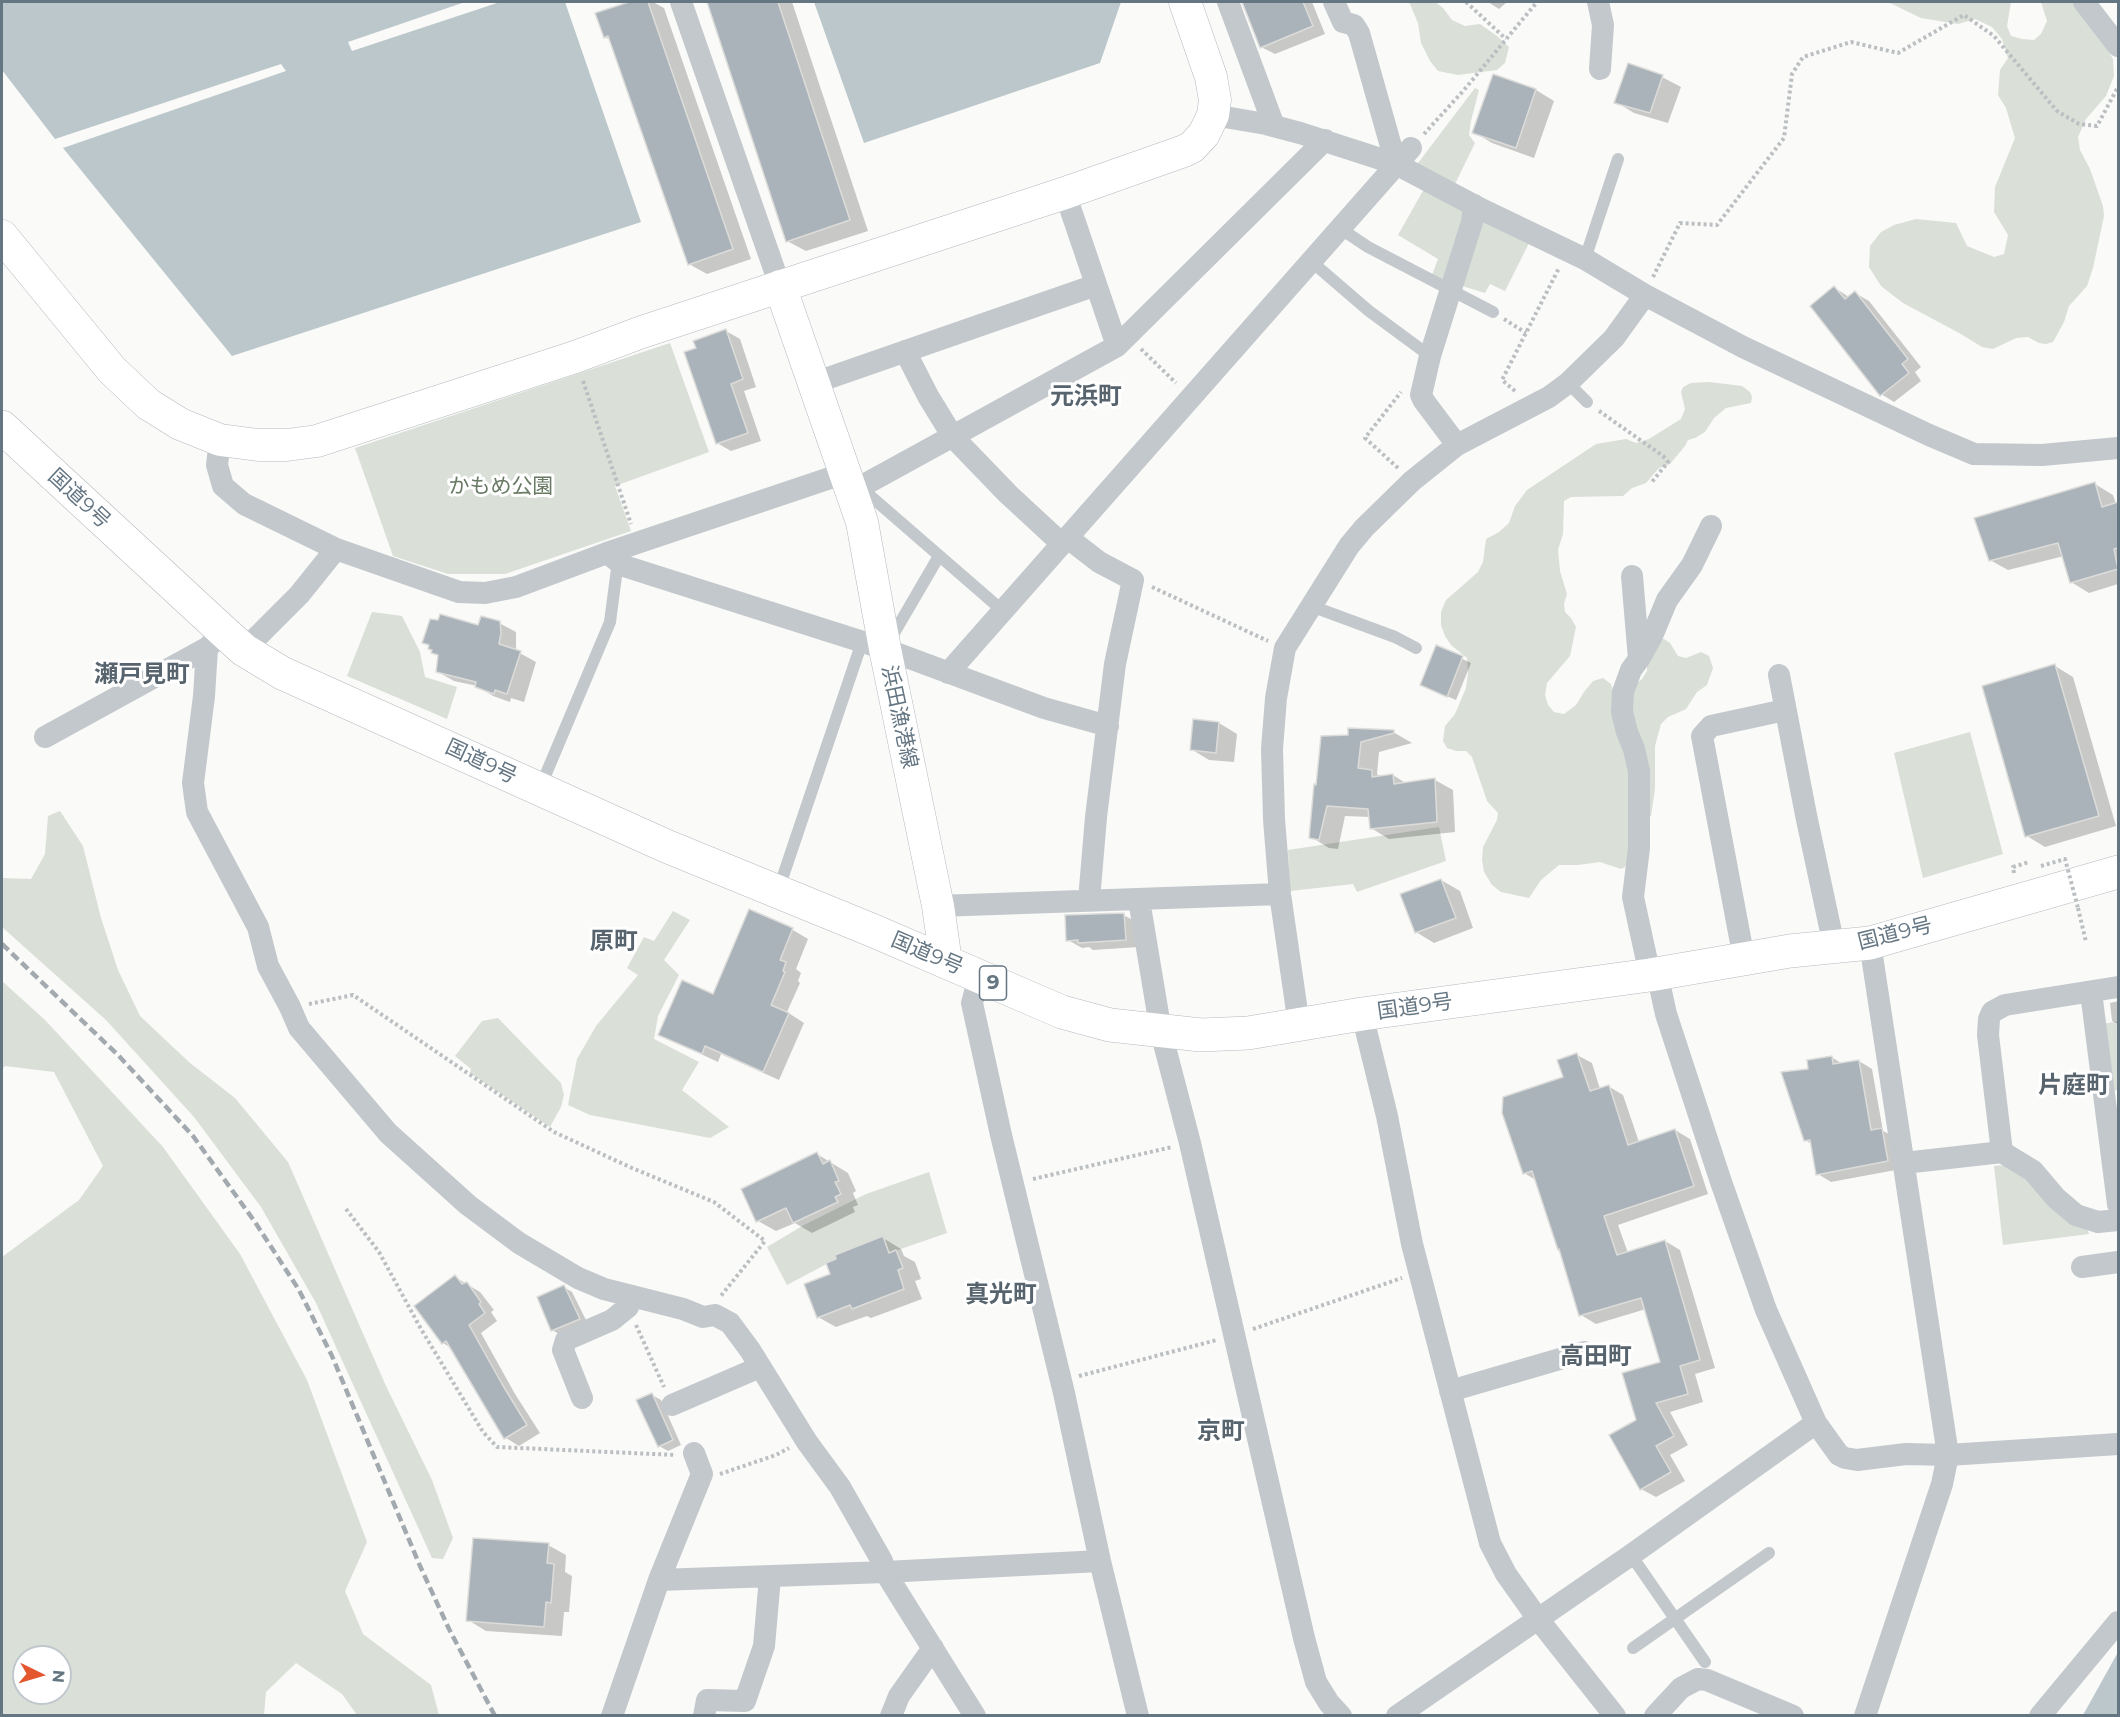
<!DOCTYPE html>
<html>
<head>
<meta charset="utf-8">
<style>
  body { margin:0 }
  #map { position:relative; width:2120px; height:1717px; overflow:hidden; background:#fafaf8; font-family:Montserrat,sans-serif }
  canvas { display:block }
  .frame { position:absolute; inset:0; border:3px solid #657683; pointer-events:none }
  .north { position:absolute; left:12px; top:1645px; width:60px; height:60px; box-sizing:border-box; background:#fff; border:2px solid #c1c8cd; border-radius:50%; rotate:95deg; font-size:16px; font-weight:700; line-height:24px; text-align:center; color:#657683 }
  .north::after { content:''; display:block; margin:auto; width:21px; height:27px; background:#e4572e; clip-path:polygon(50% 0,100% 100%,50% 72%,0 100%) }
</style>
</head>
<body>
<div id="map">
<canvas width="2120" height="1717"></canvas>
<div class="frame"></div>
<div class="north">N</div>
</div>
<script>
const ctx = document.querySelector('canvas').getContext('2d');
ctx.lineJoin = 'round';
function fill(path, color) { ctx.fillStyle = color; ctx.fill(path, 'evenodd'); }
const poly = rows => new Path2D(rows.map(r => 'M' + r).join(''));
function strokePath(path, color, width, dash) { ctx.strokeStyle = color; ctx.lineWidth = width; ctx.lineCap = dash ? 'butt' : 'round'; ctx.setLineDash(dash || []); ctx.stroke(path); }
function write(font, color, halo, rows, align = 'center') {
  ctx.font = font + ' Montserrat,"Noto Sans JP",sans-serif'; ctx.lineWidth = 6; ctx.setLineDash([]); ctx.textBaseline = 'middle'; ctx.strokeStyle = halo; ctx.fillStyle = color; for (const [text, x, y, turn = 0] of rows) {
    ctx.save(); ctx.translate(x, y); ctx.rotate((+turn || 0) * Math.PI / 180); ctx.textAlign = isNaN(turn) ? turn : align; if (halo) ctx.strokeText(text, 0, 0); ctx.fillText(text, 0, 0); ctx.restore();
  }
}
fill(poly([
  [1407,2,1435,2,1443,8,1452,20,1465,26,1480,24,1497,36,1509,47,1505,63,1497,70,1458,75,1438,71,1430,61,1421,43,1418,23,1410,4],
  [1888,2,2011,2,2007,26,2011,36,2022,39,2034,40,2041,34,2047,21,2041,2,2073,2,2098,34,2113,59,2114,76,2106,96,2086,119,2078,137,2080,150,2090,169,2103,206,2104,216,2093,268,2087,286,2069,306,2064,322,2053,342,2046,344,2039,343,2028,337,2016,338,1993,349,1982,347,1961,334,1903,303,1881,286,1869,267,1870,246,1881,232,1894,225,1916,219,1956,223,1967,246,1994,257,2004,254,2008,235,1994,212,1995,187,2015,138,2006,108,1998,95,2000,70,2008,58,2002,39,1992,27,1975,19,1958,24,1921,18],
  [1475,88,1479,90,1471,121,1469,135,1475,143,1453,188,1415,167],
  [1424,189,1468,212,1449,285,1432,275,1438,259,1398,235],
  [1479,217,1530,241,1505,291,1490,284,1485,293,1459,285],
  [670,343,709,452,615,486,631,531,505,574,448,574,393,556,355,448],
  [1709,382,1742,386,1750,392,1752,397,1751,403,1726,408,1714,418,1705,432,1695,438,1688,440,1685,446,1670,464,1659,468,1646,483,1632,488,1623,496,1571,497,1564,501,1563,534,1558,550,1560,571,1567,594,1564,604,1565,612,1571,618,1576,627,1570,656,1547,683,1545,695,1548,705,1554,712,1564,714,1576,705,1584,692,1593,681,1603,678,1611,684,1628,744,1631,857,1625,867,1621,869,1600,862,1578,865,1559,865,1541,880,1529,898,1501,892,1492,885,1484,872,1482,860,1483,847,1497,820,1498,813,1487,801,1472,757,1466,751,1456,751,1447,748,1443,741,1445,726,1455,714,1466,688,1468,673,1467,658,1451,645,1445,636,1441,625,1441,612,1446,600,1478,572,1483,562,1486,539,1499,532,1509,523,1515,506,1527,490,1596,444,1626,439,1636,443,1649,439,1681,419,1685,409,1681,392,1683,387,1691,383],
  [372,612,402,616,420,652,425,677,457,687,447,719,347,676],
  [1664,639,1670,643,1678,656,1686,658,1701,652,1709,656,1713,668,1707,685,1697,692,1686,709,1668,717,1661,724,1655,746,1655,789,1651,816,1647,818,1630,688,1642,679,1647,671,1647,659,1656,640],
  [1970,732,2003,854,1923,878,1894,753],
  [60,811,83,846,101,918,118,970,140,1016,190,1063,235,1098,288,1162,386,1386,432,1480,453,1538,443,1559,432,1558,316,1303,261,1207,194,1117,106,1020,2,927,2,878,31,879,45,854,48,816],
  [1439,827,1446,861,1357,892,1353,884,1290,891,1288,850],
  [673,911,690,920,664,960,679,975,658,1016,654,1039,699,1062,682,1090,729,1127,710,1138,590,1115,568,1105,577,1059,596,1026,638,975,627,968,644,937,654,941],
  [2,981,45,1020,163,1147,240,1254,307,1380,367,1542,345,1591,363,1634,431,1685,439,1715,357,1715,342,1694,296,1663,266,1692,264,1715,2,1715,2,1257,79,1200,103,1166,54,1072,5,1066,2,1069],
  [24,1657,60,1657,60,1693,24,1693],
  [498,1018,561,1083,564,1095,561,1107,550,1127,470,1073,471,1069,455,1056,482,1021],
  [2118,1021,2118,1090,2113,1091,2103,1024],
  [2005,1165,2017,1170,2087,1228,2089,1234,2003,1245,1994,1166],
  [929,1172,947,1233,889,1253,883,1237,835,1254,836,1259,787,1285,767,1247,804,1225,866,1194]
]), '#dadfd7');
fill(poly([
  [2,2,465,2,348,42,352,51,500,2,565,2,641,222,232,356,63,148,286,71,281,64,55,139,2,70],
  [814,2,1121,2,1100,63,864,143],
  [2118,1652,2118,1715,2083,1715,2117,1654]
]), '#bbc7cb');
fill(poly([
  [634,2,653,2,664,8,751,259,707,274,689,264,612,41,605,37,597,14],
  [708,2,792,2,868,231,806,251,787,241],
  [1244,2,1312,2,1325,34,1275,54,1261,47],
  [1488,2,1507,2,1499,9],
  [1662,77,1681,87,1668,123,1634,113,1616,102],
  [1536,90,1554,101,1534,158,1492,143,1474,132],
  [1835,288,1849,297,1855,293,1869,301,1921,367,1915,372,1921,381,1894,402,1881,394],
  [726,331,740,339,756,387,744,391,761,441,731,451,717,443,698,348],
  [2095,484,2113,495,2116,504,2118,504,2118,584,2089,593,2071,582,2064,556,2008,570,1990,560],
  [499,623,516,632,516,651,536,662,524,702,511,698,510,702,493,696,477,686,454,681,438,672,440,657,433,653,433,650,430,646,424,643,478,627],
  [1437,647,1471,663,1456,700,1430,689],
  [2055,666,2073,677,2116,826,2045,847,2027,836],
  [1219,723,1237,734,1234,762,1209,760,1191,749],
  [1393,732,1412,743,1379,752,1377,774,1381,777,1393,775,1407,784,1435,780,1453,790,1455,832,1389,839,1371,828,1370,817,1345,816,1338,849,1329,848,1311,837,1323,738],
  [1441,880,1460,891,1473,928,1434,943,1416,932],
  [750,911,793,930,808,939,796,969,801,973,798,981,800,983,787,1012,804,1023,779,1080,721,1054,718,1062,660,1035,713,996],
  [1123,915,1137,922,1139,947,1093,950,1089,947,1082,948,1068,940],
  [2118,1001,2118,1024,2112,1021,2110,1003],
  [1577,1055,1592,1063,1600,1089,1608,1086,1623,1095,1639,1142,1675,1130,1690,1139,1708,1194,1618,1225,1628,1253,1665,1241,1680,1250,1715,1368,1695,1374,1703,1402,1670,1412,1688,1445,1670,1455,1685,1481,1656,1497,1641,1489,1638,1420,1662,1363,1646,1309,1596,1324,1581,1315,1561,1250,1536,1180,1524,1173],
  [1831,1057,1843,1064,1859,1061,1872,1069,1883,1131,1895,1137,1901,1169,1831,1182,1818,1174,1812,1144,1805,1140,1810,1070],
  [817,1154,848,1173,856,1191,853,1193,858,1205,853,1207,855,1212,812,1233,795,1223,776,1231,758,1221],
  [883,1238,901,1249,904,1256,915,1262,921,1279,915,1281,922,1299,871,1318,867,1316,836,1327,818,1317,832,1275],
  [455,1277,480,1292,494,1310,491,1312,497,1321,481,1333,515,1394,540,1433,519,1446,506,1438,453,1349,443,1343],
  [564,1287,572,1292,588,1324,561,1335,552,1330],
  [652,1395,661,1400,681,1445,668,1451,659,1446],
  [548,1545,566,1555,565,1572,572,1576,569,1612,564,1612,562,1636,486,1631,468,1620]
]), '#0003');
const building = poly([
  [629,2,648,2,733,249,688,265,608,36,604,38,595,13,629,2],
  [707,2,778,2,850,220,786,242,707,2],
  [1242,2,1303,2,1313,26,1260,48,1242,2],
  [1628,63,1663,75,1650,113,1614,103,1628,63],
  [1493,74,1536,89,1516,148,1472,133,1493,74],
  [1834,286,1845,299,1855,291,1908,359,1902,364,1909,373,1880,396,1810,306,1834,286],
  [726,329,743,379,731,384,748,433,716,444,684,352,696,348,693,341,726,329],
  [2095,482,2102,507,2118,502,2118,548,2114,549,2118,569,2070,583,2058,543,1989,561,1974,518,2095,482],
  [440,614,478,625,481,616,500,621,501,633,499,644,521,651,507,694,495,690,494,694,475,687,476,682,436,672,438,655,431,653,432,650,428,649,429,645,422,643,430,619,438,620,440,614],
  [1436,645,1463,656,1447,697,1420,685,1436,645],
  [2055,664,2099,816,2025,837,1982,686,2055,664],
  [1193,719,1219,722,1216,753,1190,750,1193,719],
  [1348,728,1394,730,1394,733,1361,742,1358,768,1372,770,1372,777,1393,774,1394,784,1435,778,1437,822,1370,829,1368,809,1327,806,1319,840,1309,838,1314,784,1316,785,1321,736,1348,735,1348,728],
  [1441,879,1456,918,1415,933,1400,894,1441,879],
  [749,909,793,928,780,960,786,962,783,971,785,972,771,1005,789,1013,763,1072,705,1046,702,1054,658,1035,682,980,713,994,749,909],
  [1124,913,1126,940,1078,943,1078,940,1066,941,1065,915,1124,913],
  [1577,1053,1590,1091,1609,1085,1628,1145,1675,1129,1694,1186,1604,1216,1617,1255,1665,1240,1700,1360,1680,1366,1688,1394,1656,1403,1674,1436,1656,1446,1671,1472,1640,1490,1609,1435,1636,1420,1622,1373,1660,1362,1641,1298,1579,1316,1559,1249,1558,1250,1532,1171,1523,1174,1502,1113,1503,1097,1563,1077,1557,1060,1577,1053],
  [1832,1056,1833,1064,1859,1060,1871,1130,1882,1128,1888,1161,1816,1175,1810,1140,1804,1141,1781,1072,1808,1069,1807,1060,1832,1056],
  [817,1152,823,1164,830,1160,839,1181,835,1182,841,1194,835,1197,838,1202,793,1223,786,1208,756,1222,741,1189,817,1152],
  [883,1236,889,1253,896,1250,903,1268,898,1270,904,1289,852,1309,850,1305,817,1318,804,1284,830,1274,826,1263,836,1259,835,1255,883,1236],
  [455,1275,462,1284,467,1282,481,1302,479,1304,485,1313,469,1325,502,1384,527,1425,504,1439,446,1341,442,1344,414,1306,455,1275],
  [564,1285,580,1319,551,1331,537,1297,564,1285],
  [652,1393,673,1440,658,1447,636,1400,652,1393],
  [473,1538,549,1543,547,1563,554,1564,551,1603,546,1602,544,1627,466,1621,473,1538]
]);
fill(building, '#aab3b9');
strokePath(building, '#dcdcda', 1.5);
const secondary = poly([
  [2,236,112,370,148,404,180,424,220,440,258,445,287,445,317,441,575,357,642,332,1065,193,1184,151,1192,147,1204,134,1213,115,1215,100,1211,77,1185,2],
  [780,286,862,522,885,649,938,906,946,962]
]);
const highway = poly([
  [2,427,224,632,244,650,282,673,666,846,874,931,1062,1012,1110,1025,1201,1035,1248,1033,1362,1014,1650,975,1790,951,1870,943,2118,872]
]);
strokePath(secondary, '#b3babf', 33);
strokePath(highway, '#b4b9bd', 34);
strokePath(poly([
  [1466,2,1506,39],
  [1424,134,1464,90,1537,2],
  [1653,277,1680,223,1717,225,1784,138,1792,74,1803,57,1851,42,1898,53,1964,15,1994,36,2057,111,2079,124,2097,126,2118,87],
  [1504,319,1526,333],
  [1141,349,1176,383],
  [583,381,631,524],
  [1515,391,1502,380,1559,268],
  [1599,411,1663,456,1668,462,1651,483],
  [1398,468,1365,438,1401,392],
  [1152,587,1268,641],
  [2014,873,2013,867,2029,862],
  [2078,908,2086,942],
  [309,1004,353,995,554,1132,632,1168,714,1202,765,1241,720,1297],
  [1033,1179,1172,1147],
  [346,1209,379,1252,421,1329,483,1432,497,1447,676,1455],
  [636,1325,664,1387],
  [1253,1329,1402,1278],
  [1079,1376,1217,1340],
  [720,1474,776,1455,789,1448]
]), '#bbbfc2', 4, [3, 3]);
strokePath(poly([
  [1341,229,1368,247,1493,312],
  [1585,259,1618,159],
  [1312,262,1369,311,1430,356],
  [1568,383,1587,402],
  [860,487,1003,611],
  [1311,606,1395,637,1416,648],
  [890,640,939,556],
  [540,788,610,622,618,561],
  [778,891,862,642],
  [1631,1555,1705,1662],
  [1633,1648,1769,1553]
]), '#c3c8cc', 12);
strokePath(poly([
  [681,2,780,286],
  [1228,2,1274,126],
  [1334,2,1343,22,1354,25,1359,33,1396,164],
  [1598,2,1603,25,1600,69],
  [2084,2,2118,46],
  [1213,115,1266,124,1300,133,1396,164,1481,209,1585,259,1645,295,1743,347,1929,435,1974,454,2042,455,2118,448],
  [1065,193,1117,346],
  [905,351,928,396,953,437,1008,494,1062,544],
  [814,383,1096,285],
  [220,440,217,465,223,486,244,504,336,549,459,592,485,593,516,587,607,553,845,473],
  [1457,445,1424,401,1421,395,1430,356,1472,222,1474,205],
  [851,492,1117,346,1325,140],
  [1068,538,1099,562,1133,580,1115,664,1096,817,1089,900],
  [607,553,624,566,885,649,1044,708,1108,726],
  [1632,576,1639,659],
  [224,632,207,648,204,696,193,783,197,812,258,927,268,966,290,1007,299,1028,388,1133,468,1205,519,1243,578,1278,604,1289,683,1309,703,1317,715,1315,730,1323,750,1350,807,1442,840,1487,882,1561,885,1572,975,1716],
  [244,650,299,595,336,549],
  [948,673,1411,148],
  [1779,675,1806,815,1834,946],
  [45,737,207,648],
  [1139,900,1161,1032,1190,1143,1304,1638,1316,1682,1329,1703,1341,1716],
  [938,906,1280,894],
  [1744,959,1702,736,1711,726,1785,710],
  [1657,973,1666,1014,1720,1179,1766,1310,1816,1423,1839,1455,1845,1458,1857,1460,1906,1454,1948,1455,2118,1444],
  [1650,975,1633,897,1639,848,1639,771,1634,749,1627,732,1622,712,1623,692,1631,670,1639,659,1652,636,1667,600,1692,565,1711,526],
  [979,977,972,1003,1001,1135,1064,1393,1100,1561,1138,1716],
  [2091,992,2118,1204],
  [1362,1014,1387,1116,1412,1244,1490,1543,1506,1574,1538,1619,1615,1716],
  [1299,1025,1280,894,1274,819,1272,749,1276,698,1285,648,1349,546,1364,528,1412,481,1457,445,1549,397,1568,383,1614,338,1645,295],
  [2002,1152,1988,1035,1989,1019,1992,1012,2005,1005,2118,987],
  [1904,1163,2002,1152,2033,1171,2056,1198,2076,1215,2098,1222,2118,1220],
  [2082,1267,2118,1262],
  [1450,1391,1584,1352],
  [582,1398,563,1350,566,1340,612,1320,628,1307,631,1297],
  [672,1405,760,1367],
  [659,1580,885,1572,1100,1561],
  [612,1716,659,1580,702,1474,694,1453],
  [704,1716,707,1700,745,1701,764,1646,770,1577],
  [891,1716,899,1696,933,1648],
  [1397,1716,1631,1555,1816,1423],
  [1655,1716,1681,1688,1698,1679,1707,1680,1793,1716],
  [1865,1716,1942,1484,1948,1455,1870,943],
  [2040,1716,2118,1622]
]), '#c3c8cc', 22);
strokePath(secondary, '#fff', 32);
strokePath(highway, '#fff', 33);
strokePath(poly([
  [2,944,118,1055,193,1136,255,1222,299,1290,332,1356,420,1566,449,1629,495,1716]
]), '#a2aab0', 4.5, [9, 4.5]);
strokePath(poly([
  [2041,866,2065,859,2078,908]
]), '#bbbfc2', 4, [3, 3]);
for (const [x, y, w] of [
  [993,983,27]
]) { const box = new Path2D(); box.roundRect(x - w / 2, y - 17, w, 34, 4.5); ctx.fillStyle = '#fff'; ctx.fill(box); strokePath(box, '#657683', 1.5); }
write('bold 20px', '#657683', null, [
  ["9",993,983]
]);
write('21px', '#687a64', '#fff', [
  ["かもめ公園",501,487]
]);
write('21px', '#657683', '#fff', [
  ["国道9号",79,499,43],
  ["浜田漁港線",899,717,78],
  ["国道9号",481,762,25],
  ["国道9号",1895,934,-14],
  ["国道9号",927,954,23],
  ["国道9号",1415,1007,-8]
]);
write('bold 24px', '#57646e', '#fff', [
  ["元浜町",1086,397],
  ["瀬戸見町",142,675],
  ["原町",614,942],
  ["片庭町",2074,1086],
  ["真光町",1001,1295],
  ["高田町",1596,1357],
  ["京町",1221,1432]
]);
</script>
</body>
</html>
